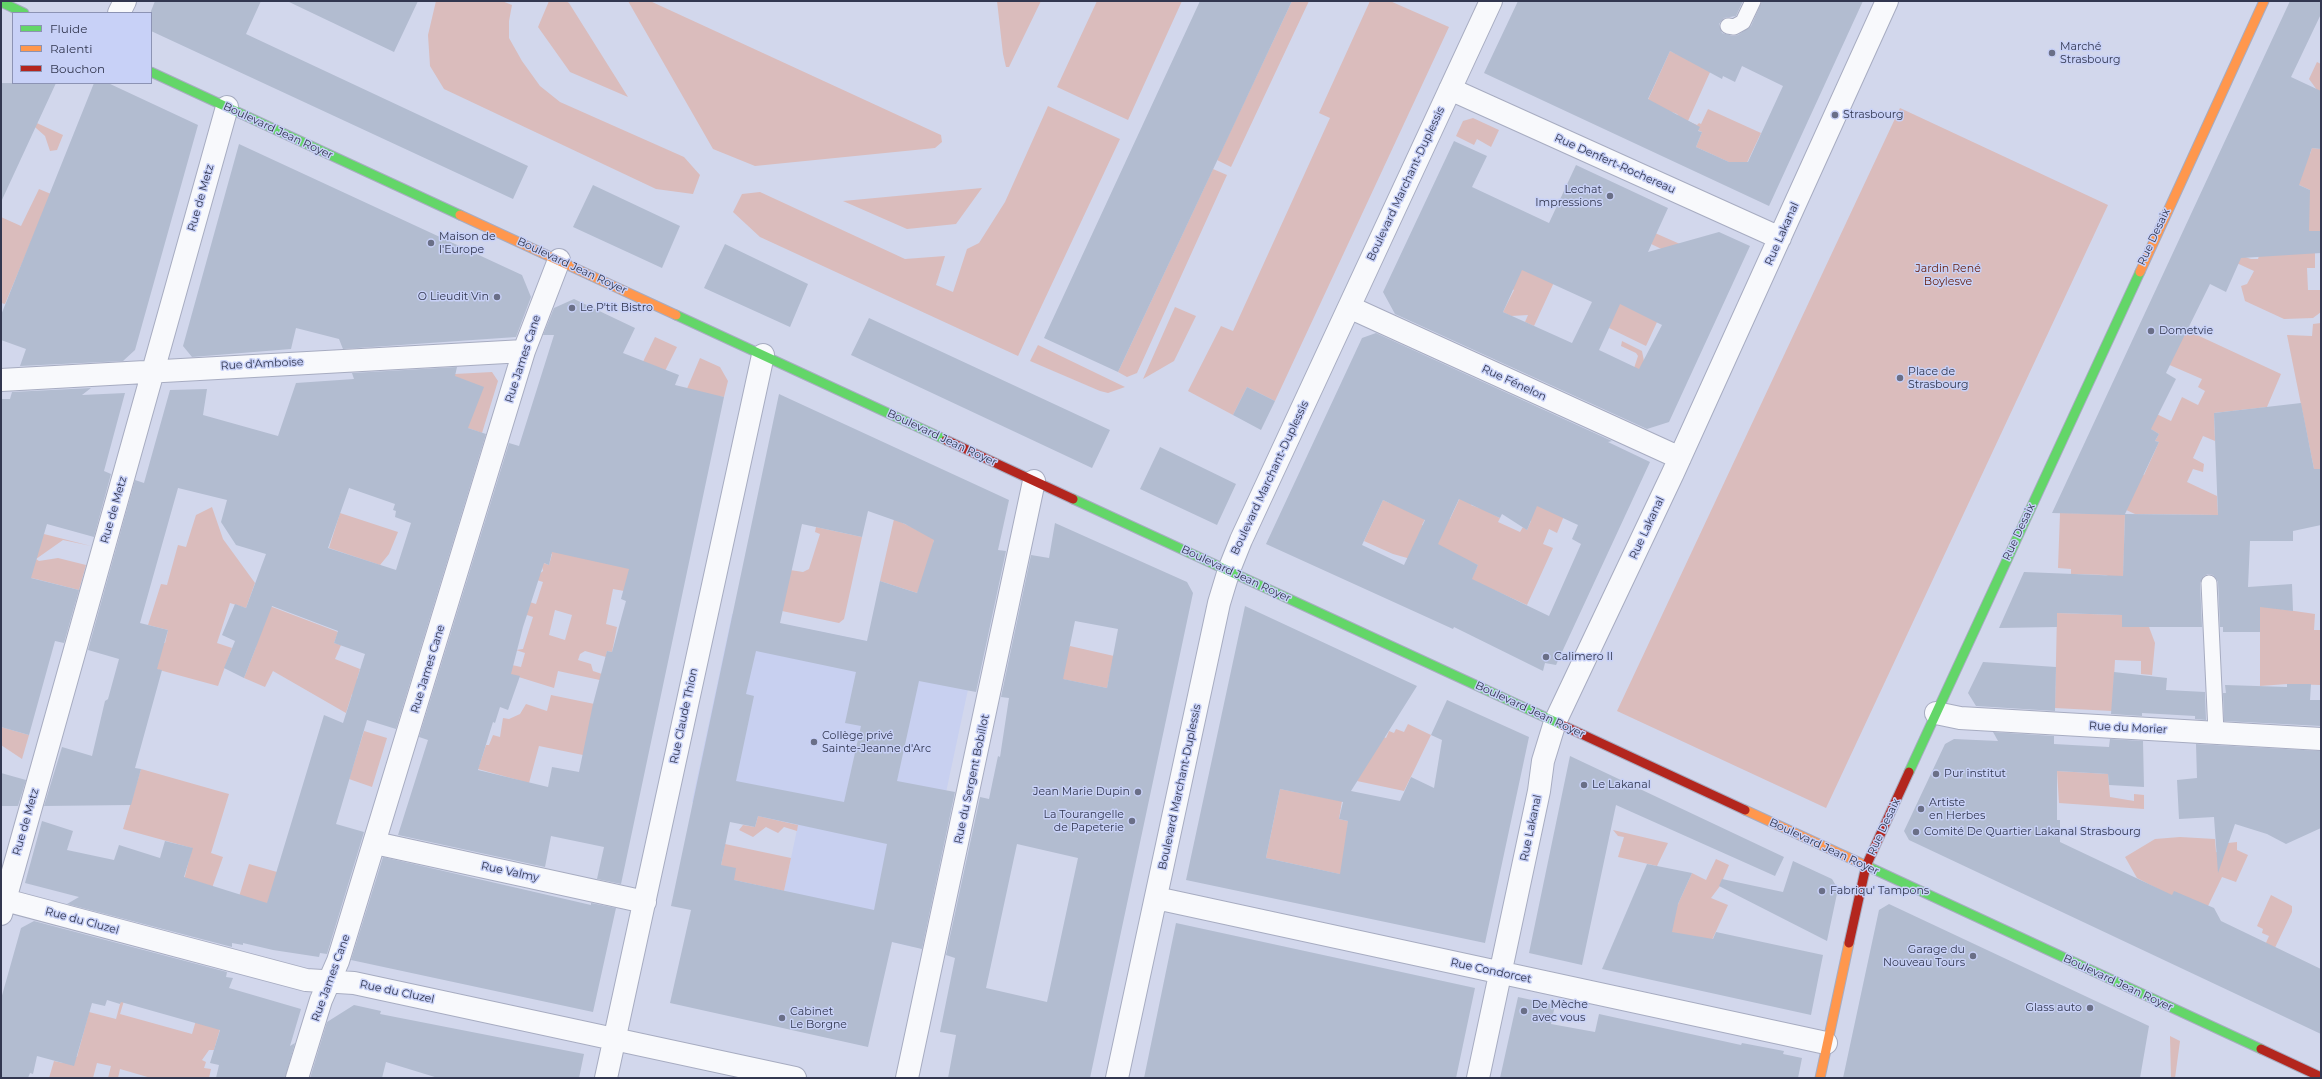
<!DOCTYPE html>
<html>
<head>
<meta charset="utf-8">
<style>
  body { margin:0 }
  #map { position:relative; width:2322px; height:1079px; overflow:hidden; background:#d2d7ec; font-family:Montserrat,sans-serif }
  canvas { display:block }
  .frame { position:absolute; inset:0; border:2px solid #323750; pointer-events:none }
  .legend { position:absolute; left:12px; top:12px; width:140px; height:72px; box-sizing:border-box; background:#c8d1f7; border:1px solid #8c93b4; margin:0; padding:5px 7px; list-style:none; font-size:12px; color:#323750 }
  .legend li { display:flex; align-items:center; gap:8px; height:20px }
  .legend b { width:20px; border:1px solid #8c93b4 }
</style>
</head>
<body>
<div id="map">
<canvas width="2322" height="1079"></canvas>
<div class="frame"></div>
<ul class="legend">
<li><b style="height:5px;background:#63d668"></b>Fluide</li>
<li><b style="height:5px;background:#ff974d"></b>Ralenti</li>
<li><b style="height:5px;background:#b3261e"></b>Bouchon</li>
</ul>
</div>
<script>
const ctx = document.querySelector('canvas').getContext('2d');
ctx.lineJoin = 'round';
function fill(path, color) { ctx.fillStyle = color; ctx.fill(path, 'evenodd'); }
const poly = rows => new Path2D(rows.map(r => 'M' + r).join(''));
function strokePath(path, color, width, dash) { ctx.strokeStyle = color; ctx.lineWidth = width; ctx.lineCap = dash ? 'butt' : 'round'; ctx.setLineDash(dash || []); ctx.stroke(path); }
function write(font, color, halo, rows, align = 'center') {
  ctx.font = font + ' Montserrat,sans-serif'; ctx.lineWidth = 3; ctx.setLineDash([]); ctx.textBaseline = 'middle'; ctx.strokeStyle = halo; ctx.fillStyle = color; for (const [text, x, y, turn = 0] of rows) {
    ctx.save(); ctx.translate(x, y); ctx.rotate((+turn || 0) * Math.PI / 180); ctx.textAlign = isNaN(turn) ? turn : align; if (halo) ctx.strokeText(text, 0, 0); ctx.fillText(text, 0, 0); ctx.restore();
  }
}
fill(poly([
  [732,614,867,641,973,666,913,947,892,942,694,910,734,880,784,891,798,825,692,802]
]), '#c8d0f0');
fill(poly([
  [436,1,502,1,512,5,509,21,509,38,522,61,540,86,560,102,684,157,700,175,693,194,656,189,444,89,430,66,428,35],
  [549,1,566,1,569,3,628,97,570,72,538,27],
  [628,1,650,1,941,135,942,142,935,148,755,166,713,149],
  [997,1,1041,1,1009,67,1006,67,1003,54],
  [1097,1,1182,1,1128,120,1057,87],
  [1292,1,1309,1,1231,167,1217,160],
  [1370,1,1390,1,1449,27,1275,401,1247,387,1233,415,1188,391,1221,326,1233,331,1330,118,1319,113],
  [1670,51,1711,70,1688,121,1697,125,1699,123,1701,124,1708,109,1761,133,1744,169,1696,147,1702,132,1686,125,1677,114,1672,112,1671,114,1647,102],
  [2317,62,2321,64,2321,112,2317,90,2309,79],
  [1048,106,1120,139,1018,356,760,237,733,212,742,194,760,192,905,259,945,256,936,285,953,292,967,249,979,243,1005,202],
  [1900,108,2108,205,1826,808,1617,711],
  [1473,118,1499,130,1491,147,1477,139,1474,145,1456,136,1463,121],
  [28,119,63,135,57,150,50,151,45,136,27,120],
  [2294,147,2310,154,2312,148,2321,149,2321,231,2315,244,2315,268,2307,268,2308,290,2321,290,2321,312,2313,318,2284,319,2245,301,2241,286,2247,284,2254,271,2230,260,2233,253,2251,259,2258,259,2263,242,2310,190,2282,177],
  [1213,169,1227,175,1137,373,1127,377,1118,372],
  [982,188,956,224,907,229,843,201],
  [39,189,51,194,5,304,1,303,1,217,21,226],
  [1639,226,1680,244,1674,255,1647,242,1645,260],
  [1512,238,1556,278,1534,326,1525,322,1528,315,1511,316,1503,312,1514,290,1492,280],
  [1625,278,1657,322,1646,346,1609,328],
  [1175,307,1196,316,1174,361,1143,379],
  [2321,323,2321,469,2314,469,2287,335,2312,336,2313,324],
  [2182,328,2281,374,2267,407,2214,413,2215,441,2203,436,2193,458,2204,464,2203,472,2193,469,2187,482,2217,496,2218,515,2135,514,2113,504,2129,469,2144,475,2159,442,2155,441,2159,434,2149,428,2144,408,2171,421,2182,397,2198,405,2205,391,2198,387,2202,379,2165,363],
  [655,337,677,347,663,375,641,366],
  [1622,341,1642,351,1644,361,1656,375,1634,368,1638,356,1636,353,1621,346],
  [1038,345,1125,387,1108,393,1100,391,1030,361],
  [700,358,720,367,728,381,724,397,686,391],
  [492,372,498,381,482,433,468,428,455,376,455,374],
  [1417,468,1422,470,1418,480,1424,483,1424,493,1432,505,1422,525,1432,530,1439,514,1450,519,1464,489,1475,495,1471,505,1479,508,1484,498,1495,503,1490,513,1500,518,1498,522,1520,532,1523,527,1527,530,1531,521,1524,517,1533,497,1566,511,1557,533,1549,529,1543,544,1553,548,1527,605,1494,590,1493,592,1482,586,1478,589,1468,587,1428,569,1438,540,1430,535,1418,561,1393,554,1364,541,1383,500,1392,504,1397,494,1388,489,1394,477,1409,483],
  [1469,561,1478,565,1470,582,1461,578],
  [212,507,223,539,255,583,246,608,230,603,217,643,232,648,218,686,119,659,129,633,165,643,168,630,148,625,161,584,167,585,178,545,186,547,196,515],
  [340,513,398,532,389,554,380,565,329,548],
  [2060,513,2125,514,2123,584,2106,575,2071,574,2071,569,2058,568],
  [894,519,935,538,933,543,946,549,917,593,880,581],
  [816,527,862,537,844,619,839,623,782,611,790,570,803,572,809,569,820,534,815,532],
  [44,534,91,546,63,540,36,559,39,561,58,558,86,565,79,590,16,574],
  [638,544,624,591,613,589,606,624,617,627,612,652,607,651,606,657,585,651,580,654,578,660,591,664,593,671,611,677,609,682,558,671,554,688,509,674,512,665,521,667,525,653,516,650,523,649,533,617,518,612,508,595,536,604,543,582,524,576,538,575,543,571,541,562,549,565,552,554,542,551],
  [555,610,572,615,565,640,549,635],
  [259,602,338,632,334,643,341,645,335,659,360,669,357,679,363,682,359,696,352,694,346,713,273,671,265,687,244,678,256,647,247,644],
  [2260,606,2315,614,2314,630,2321,630,2321,685,2287,684,2260,686],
  [2057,613,2122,615,2122,627,2149,627,2155,643,2152,675,2141,674,2141,661,2115,660,2112,711,2055,708],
  [1070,646,1114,656,1107,688,1052,677],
  [551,695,604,706,583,755,539,746,529,783,478,769,486,745,489,745,493,735,500,737,503,718,509,719,520,714,526,704,547,711],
  [1408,724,1431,735,1404,791,1357,781,1379,735,1386,738,1389,731,1394,733,1396,729,1404,732],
  [1,727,29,735,22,759,1,745],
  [364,731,387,738,372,787,349,779],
  [141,769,229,794,211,853,223,857,212,888,181,892,192,848,123,829],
  [2057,771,2108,774,2110,797,2134,801,2134,794,2144,795,2144,809,2059,803],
  [1280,789,1342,801,1339,819,1348,821,1344,875,1266,858],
  [758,816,798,825,797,831,784,827,778,833,766,827,753,837,739,830,743,825,755,827],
  [1613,830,1668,843,1657,866,1618,857,1624,837,1618,836],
  [2180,837,2215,839,2216,852,2224,853,2228,843,2237,842,2237,850,2248,855,2236,882,2222,877,2208,906,2167,906,2158,889,2137,878,2125,857,2155,839],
  [725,844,791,858,784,891,734,880,721,865],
  [1716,859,1729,865,1720,886,1711,898,1728,905,1712,940,1691,958,1657,928,1678,904,1692,873,1706,880],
  [249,864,284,874,270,905,234,913],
  [2271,895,2292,906,2292,912,2271,956,2262,952,2269,936,2262,933,2263,929,2257,926],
  [123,993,126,994,120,1014,192,1034,202,1000,224,1015,214,1050,209,1050,202,1060,206,1062,204,1068,211,1069,209,1078,151,1078,120,1069,118,1078,108,1078,111,1066,97,1063,93,1078,49,1078,54,1061,63,1063,66,1054,77,1057,89,1012,116,1019],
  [2170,1036,2180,1041,2175,1078,2171,1078]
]), '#dabcbc');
fill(poly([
  [155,1,261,1,246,34,528,166,513,199,151,31,151,11],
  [287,1,418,1,394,52],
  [1200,1,1292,1,1118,372,1044,338],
  [1518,1,1743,1,1736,16,1724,18,1719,24,1722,33,1733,36,1738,35,1751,26,1762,1,1863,1,1769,206,1484,73],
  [1670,51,1722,79,1723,76,1735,82,1742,66,1783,86,1748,162,1729,162,1696,147,1702,132,1698,131,1700,127,1648,99],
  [2290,1,2321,1,2321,14,2291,77,2321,91,2321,149,2312,148,2299,185,2310,190,2309,231,2321,231,2321,253,2241,258,2226,292,2210,284,2166,373,2176,379,2151,429,2159,434,2155,441,2159,442,2125,514,2218,515,2214,413,2301,403,2314,469,2321,469,2321,525,2293,531,2293,541,2250,541,2248,587,2292,584,2293,611,2260,607,2260,632,2223,632,2223,627,2220,627,2218,582,2213,575,2208,574,2204,576,2200,583,2202,627,2122,627,2122,615,2057,613,2057,627,1999,628,2024,572,2123,576,2125,515,2052,513],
  [1,83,56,83,1,202],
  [94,83,108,83,198,125,135,350,123,361,20,366,26,349,1,340,1,315],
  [1454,141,1487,156,1472,187,1549,223,1576,165,1668,208,1648,252,1719,232,1750,246,1669,422,1647,429,1395,314,1383,292],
  [1522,270,1592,302,1572,343,1503,312],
  [1620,304,1662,325,1639,369,1599,350],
  [239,144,522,275,531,297,516,337,343,349,339,339,296,328,291,349,192,357,183,346],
  [593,185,680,226,662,268,573,227],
  [725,244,808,284,790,327,704,288],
  [574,299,635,328,623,353,679,375,675,385,724,397,621,884,597,879,604,847,551,836,545,867,398,835,428,740,419,737,509,443,519,446,554,335,543,335,554,308],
  [552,552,629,569,621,599,626,601,612,652,607,651,593,704,579,772,552,767,548,787,478,770,493,722,495,723,500,707,508,710,520,676,511,674,523,627,544,563,549,565],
  [869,318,1110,430,1092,468,851,355],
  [1376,333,1612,441,1608,442,1650,462,1556,665,1545,663,1543,671,1454,627,1453,629,1266,544,1362,338],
  [1459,499,1500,518,1502,514,1527,530,1537,506,1578,525,1572,539,1581,544,1549,616,1472,579,1478,565,1438,544],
  [1383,500,1425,520,1404,565,1362,545],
  [457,367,455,376,484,387,468,428,486,434,396,729,367,720,336,824,364,832,327,954,320,953,319,957,273,950,243,943,243,945,232,943,232,947,67,904,79,897,25,883,42,821,73,831,67,850,114,860,119,845,160,858,165,841,193,848,184,877,267,903,324,715,343,723,365,654,334,643,338,631,272,606,244,678,224,668,235,641,222,635,235,604,246,608,266,554,236,545,221,522,227,500,178,488,140,623,168,630,157,669,162,670,135,768,141,769,131,805,44,806,62,747,92,756,105,701,108,699,119,659,88,650,135,480,144,483,170,390,207,389,203,415,278,436,296,383,354,379,352,373],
  [349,488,395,504,393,510,396,511,395,517,411,523,396,570,328,548],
  [1247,387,1275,401,1261,430,1233,415],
  [91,388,82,395,125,393,104,471,111,474,94,537,47,524,31,578,79,590,64,643,55,641,29,735,1,727,1,399,10,399,12,392],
  [779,394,1009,500,998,550,1006,551,976,692,919,681,897,781,955,792,922,949,892,942,868,1047,670,1003,691,910,671,906],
  [868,511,905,524,934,540,917,593,880,581,867,641,780,623,802,524,862,537],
  [756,651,856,672,845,723,861,726,844,802,736,781,754,696,746,694],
  [758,816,887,844,874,910,734,880,736,868,721,865,730,822,755,827],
  [1160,447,1236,484,1217,525,1140,489],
  [1055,523,1187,582,1193,593,1090,1078,948,1078,956,1035,940,1032,955,958,946,955,980,797,989,799,998,756,1000,757,1009,698,1001,697,1031,555,1049,558],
  [1075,621,1118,629,1107,688,1063,679],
  [1017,844,1078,858,1047,1002,986,988],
  [1245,606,1417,686,1351,791,1400,801,1411,777,1434,788,1442,740,1431,735,1447,700,1529,737,1485,943,1186,880],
  [1280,789,1343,802,1339,819,1348,821,1340,874,1266,858],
  [1983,662,2056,667,2055,711,1976,706,1968,693],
  [2114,672,2167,678,2166,690,2205,692,2206,720,2195,719,2195,716,2142,713,2142,716,2111,714],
  [2287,684,2311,684,2310,700,2321,700,2321,726,2224,721,2223,693,2226,693,2225,685,2287,687],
  [1993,732,2054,736,2054,744,2109,747,2110,739,2143,741,2144,787,2109,785,2108,774,2057,771,2057,820,2060,820,2060,842,2172,895,2174,891,2214,908,2221,921,2321,969,2321,1034,1909,840,1904,831,1945,744,1954,739,1998,741],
  [2196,744,2321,751,2321,828,2286,844,2267,834,2235,824,2218,873,2214,817,2179,819,2177,780,2197,778],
  [1570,756,1784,857,1775,876,1616,805,1582,965,1529,953],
  [1,773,26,780,18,806,1,806],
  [383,857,591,905,591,903,616,908,593,1012,351,960],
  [1793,861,1832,879,1838,889,1827,941,1719,886,1722,879,1783,892],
  [1647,864,1692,873,1678,904,1672,932,1713,939,1716,932,1823,955,1811,1015,1602,969],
  [1889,904,2149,1026,2140,1078,1843,1078,1879,910],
  [34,921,227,972,226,977,233,978,229,988,301,1009,290,1046,295,1043,285,1078,216,1078,219,1065,210,1063,220,1030,121,1002,120,1004,107,1000,105,1006,92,1003,74,1066,37,1056,33,1074,30,1073,28,1078,1,1078,1,999,21,928],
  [1176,923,1475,988,1456,1078,1144,1078],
  [1518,997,1555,1005,1551,1024,1595,1032,1599,1014,1741,1045,1742,1043,1784,1051,1783,1054,1802,1058,1798,1078,1500,1078],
  [354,1005,381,1011,380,1014,584,1054,579,1078,438,1078,386,1062,382,1078,310,1078,327,1022]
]), '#b2bcd0');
const lane = poly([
  [1728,26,1734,27,1743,22,1753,1],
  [2209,583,2216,732]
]);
const street = poly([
  [119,13,125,1],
  [1450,89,1780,238],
  [1349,307,1680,458],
  [1,380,524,351],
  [1936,713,1960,718,2321,739],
  [375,843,645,902],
  [1156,898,1826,1043],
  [1,899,306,980,354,983,795,1078],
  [1,914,227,107],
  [297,1078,321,1000,338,961,524,351,559,260],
  [606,1078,763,355],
  [907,1078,1034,481],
  [1117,1078,1219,603,1229,570,1241,540,1491,1],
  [1478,1078,1539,791,1543,761,1555,722,1673,473,1887,1]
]);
const fast = poly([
  [1,2,24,13],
  [151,72,460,215],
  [676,315,946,440],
  [1073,499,1562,725],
  [1909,772,2140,272],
  [1869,867,2261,1049]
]);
const slow = poly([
  [460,215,676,315],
  [2140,272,2264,1],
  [1745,810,1869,867],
  [1820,1078,1849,943]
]);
const jam = poly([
  [946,440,1073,499],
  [1562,725,1745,810],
  [1849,943,1866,866,1909,772],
  [2261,1049,2321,1077]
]);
strokePath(lane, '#a7acc1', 17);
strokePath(street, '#a7acc1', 24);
strokePath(fast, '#a7acc1', 11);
strokePath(slow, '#a7acc1', 11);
strokePath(jam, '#a7acc1', 11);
strokePath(lane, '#f8f9fc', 15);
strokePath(street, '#f8f9fc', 22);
strokePath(fast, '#63d668', 9);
strokePath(slow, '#ff974d', 9);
strokePath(jam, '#b3261e', 9);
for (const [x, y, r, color] of [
  [2052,53,4,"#6a6f87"],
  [1835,115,4,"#6a6f87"],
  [1610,196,4,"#6a6f87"],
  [431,243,4,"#6a6f87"],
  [497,297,4,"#6a6f87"],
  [572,308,4,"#6a6f87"],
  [2151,331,4,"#6a6f87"],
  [1900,378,4,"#6a6f87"],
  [1546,657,4,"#6a6f87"],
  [814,742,4,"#6a6f87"],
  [1936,774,4,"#6a6f87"],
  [1584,785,4,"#6a6f87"],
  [1138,792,4,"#6a6f87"],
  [1921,809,4,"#6a6f87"],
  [1132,821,4,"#6a6f87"],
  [1916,832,4,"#6a6f87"],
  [1822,891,4,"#6a6f87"],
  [1973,956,4,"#6a6f87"],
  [2090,1008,4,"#6a6f87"],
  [1524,1011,4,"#6a6f87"],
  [782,1018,4,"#6a6f87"]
]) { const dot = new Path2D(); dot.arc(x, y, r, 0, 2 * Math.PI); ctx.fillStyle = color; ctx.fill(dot); strokePath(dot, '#c8d1f7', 1.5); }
write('11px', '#323750', '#c8d1f7', [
  ["Marché",2060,47],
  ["Strasbourg",2060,60],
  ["Strasbourg",1843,115],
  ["Lechat",1602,190,"right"],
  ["Impressions",1602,203,"right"],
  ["Maison de",439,237],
  ["l'Europe",439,250],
  ["O Lieudit Vin",489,297,"right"],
  ["Le P'tit Bistro",580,308],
  ["Dometvie",2159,331],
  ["Place de",1908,372],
  ["Strasbourg",1908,385],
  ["Calimero II",1554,657],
  ["Collège privé",822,736],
  ["Sainte-Jeanne d'Arc",822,749],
  ["Pur institut",1944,774],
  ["Le Lakanal",1592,785],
  ["Jean Marie Dupin",1130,792,"right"],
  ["Artiste",1929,803],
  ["en Herbes",1929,816],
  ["La Tourangelle",1124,815,"right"],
  ["de Papeterie",1124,828,"right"],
  ["Comité De Quartier Lakanal Strasbourg",1924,832],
  ["Fabriqu' Tampons",1830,891],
  ["Garage du",1965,950,"right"],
  ["Nouveau Tours",1965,963,"right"],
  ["De Mèche",1532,1005],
  ["avec vous",1532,1018],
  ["Glass auto",2082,1008,"right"],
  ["Cabinet",790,1012],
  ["Le Borgne",790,1025]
], 'left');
write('11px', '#323750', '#c8d1f7', [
  ["Boulevard Jean Royer",278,131,25],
  ["Rue Denfert-Rochereau",1615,164,24],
  ["Boulevard Marchant-Duplessis",1406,184,-65],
  ["Rue de Metz",201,198,-74],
  ["Rue Lakanal",1782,234,-66],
  ["Rue Desaix",2154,237,-65],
  ["Boulevard Jean Royer",572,266,25],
  ["Rue James Cane",523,359,-72],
  ["Rue d'Amboise",262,364,-3],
  ["Rue Fénelon",1514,383,25],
  ["Boulevard Jean Royer",942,438,25],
  ["Boulevard Marchant-Duplessis",1270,478,-65],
  ["Rue de Metz",114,510,-74],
  ["Rue Lakanal",1647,528,-65],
  ["Rue Desaix",2019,532,-65],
  ["Boulevard Jean Royer",1236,574,25],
  ["Rue James Cane",428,669,-73],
  ["Boulevard Jean Royer",1530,710,25],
  ["Rue Claude Thion",684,716,-78],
  ["Rue du Morier",2128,728,3],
  ["Rue du Sergent Bobillot",972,779,-78],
  ["Boulevard Marchant-Duplessis",1180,787,-78],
  ["Rue de Metz",26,822,-74],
  ["Rue Desaix",1884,827,-65],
  ["Rue Lakanal",1531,828,-78],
  ["Boulevard Jean Royer",1824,847,25],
  ["Rue Valmy",510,872,12],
  ["Rue du Cluzel",82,921,15],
  ["Rue Condorcet",1491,971,12],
  ["Rue James Cane",331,978,-70],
  ["Boulevard Jean Royer",2118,983,25],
  ["Rue du Cluzel",397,992,12]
]);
write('11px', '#661b08', '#c8d1f7', [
  ["Jardin René",1948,269],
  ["Boylesve",1948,282]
]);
</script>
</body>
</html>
